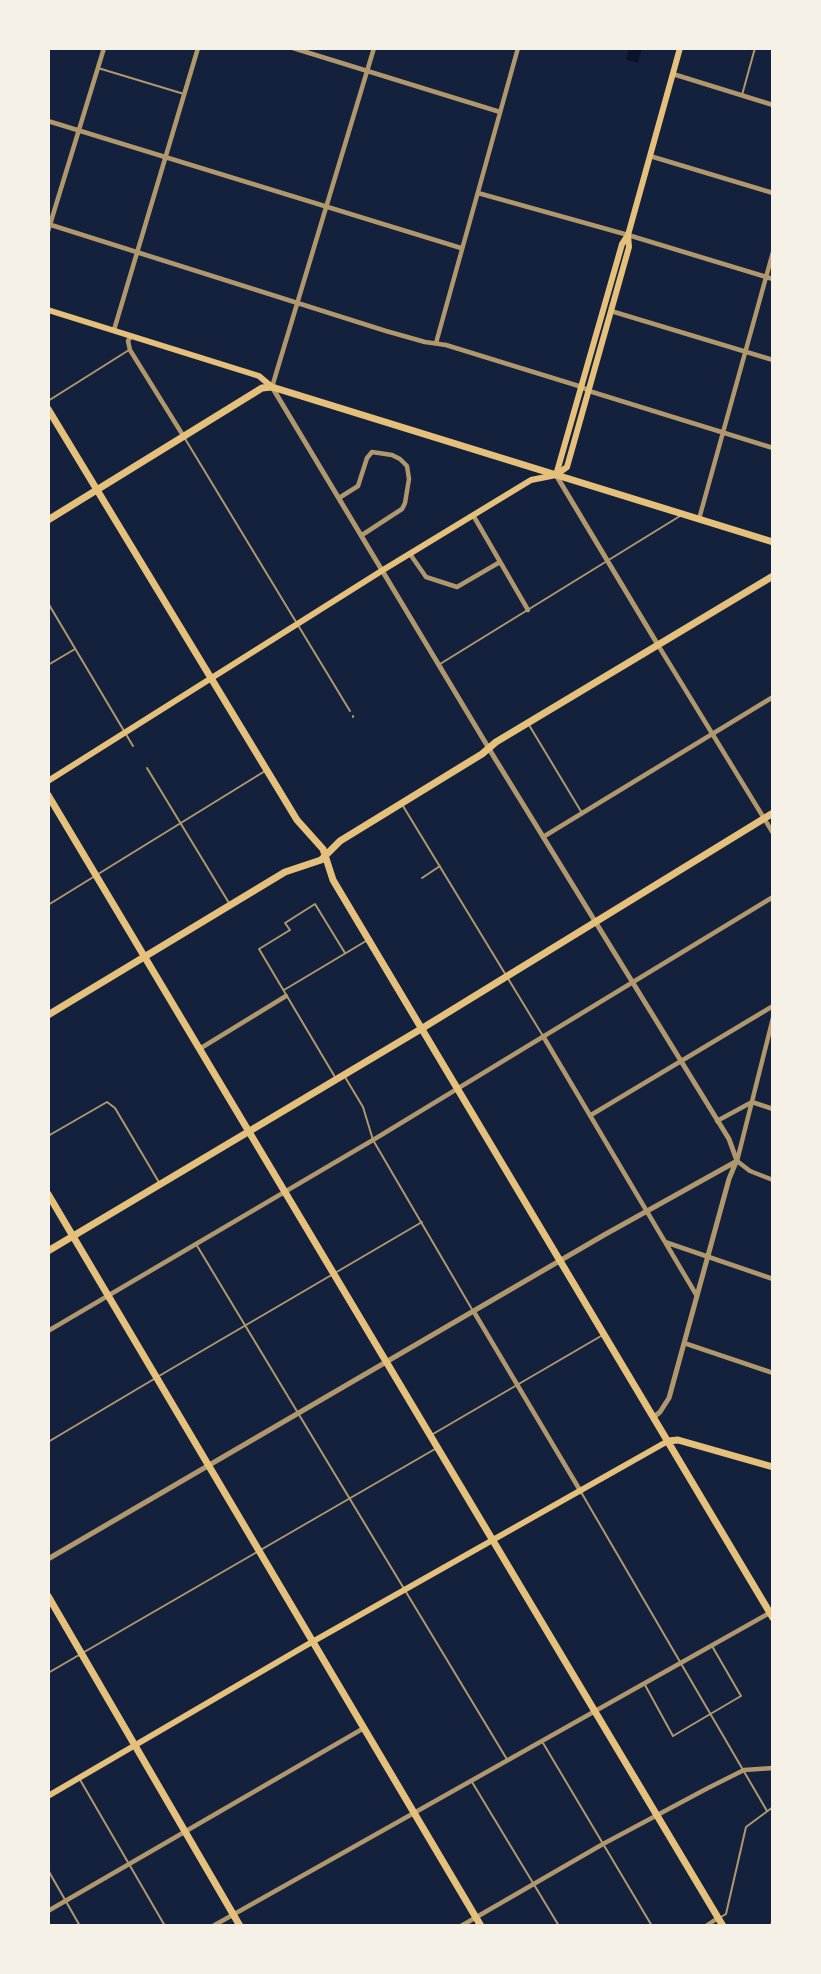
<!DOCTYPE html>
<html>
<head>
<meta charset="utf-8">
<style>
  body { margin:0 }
  #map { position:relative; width:821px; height:1974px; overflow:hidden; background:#14213d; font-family:Raleway,sans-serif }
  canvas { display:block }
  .frame { position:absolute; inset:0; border:50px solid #f6f1e7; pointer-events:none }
</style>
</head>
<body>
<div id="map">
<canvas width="821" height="1974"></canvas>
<div class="frame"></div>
</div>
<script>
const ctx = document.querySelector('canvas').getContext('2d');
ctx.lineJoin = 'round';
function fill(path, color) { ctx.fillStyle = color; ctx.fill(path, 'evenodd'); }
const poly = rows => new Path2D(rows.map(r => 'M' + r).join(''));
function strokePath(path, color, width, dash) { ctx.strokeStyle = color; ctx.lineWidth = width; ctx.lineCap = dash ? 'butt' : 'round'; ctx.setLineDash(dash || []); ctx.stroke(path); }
fill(poly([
  [629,48,642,48,638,63,626,60]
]), '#0b132b');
strokePath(poly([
  [48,50,49,48],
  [98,68,184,94],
  [742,95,755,48],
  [48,401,129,350],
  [184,437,350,711],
  [48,603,133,746],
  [440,664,680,516],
  [48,665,75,649],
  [353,716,353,717],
  [529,725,582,813],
  [147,768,229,903],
  [403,806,543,1036],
  [422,878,440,866],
  [48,905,265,771],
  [284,990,366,941],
  [335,1077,259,949,290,930,285,923,315,904,345,953],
  [345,1077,363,1107,373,1140,473,1311],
  [48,1136,107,1102,115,1108,160,1184],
  [196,1244,508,1761],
  [159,1376,422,1222],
  [433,1434,601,1336],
  [48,1442,154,1379],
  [581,1492,767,1811],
  [48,1673,435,1449],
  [645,1685,673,1736,741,1696,712,1646],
  [543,1743,652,1926],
  [79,1778,165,1926],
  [472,1782,559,1926],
  [48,1870,80,1926],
  [721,1917,726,1914,746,1827,773,1807]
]), '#b1986c', 2);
strokePath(poly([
  [293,48,500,112],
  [673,74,773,105],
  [48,121,461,248],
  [650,156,773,193],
  [478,193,628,235,773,279],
  [48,224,386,331,425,342,446,345,582,387,589,391,773,448],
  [48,231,104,48],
  [611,311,773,360],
  [114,330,198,48],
  [131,336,128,341,130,350,184,437],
  [436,343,518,48],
  [272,387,374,48],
  [339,498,358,486,367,458,372,452,392,455,400,459,407,466,409,479,405,503,402,509,362,535],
  [473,515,528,610],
  [699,519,773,252],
  [410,554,426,577,457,587,500,562],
  [658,645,773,833],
  [543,837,773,697],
  [773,1018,737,1161,750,1171,773,1180],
  [543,1036,697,1296],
  [201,1048,286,996],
  [591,1115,773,1006],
  [717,1121,752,1102,773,1109],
  [665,1242,773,1279],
  [474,1312,581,1492],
  [48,1331,373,1140,773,897],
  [684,1343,773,1373],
  [48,1911,364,1728],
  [213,1926,773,1611],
  [461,1926,603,1844,708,1788,744,1770,773,1768],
  [706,1926,718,1918],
  [772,1926,773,1923]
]), '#b1986c', 4.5);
strokePath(poly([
  [272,387,494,757,729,1139,737,1161],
  [556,475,658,645],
  [654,1417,660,1412,669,1398,729,1179,736,1162],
  [48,1559,604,1235,737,1161]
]), '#b1986c', 5);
strokePath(poly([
  [48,310,259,376,272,387],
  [556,475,622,244,628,235],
  [48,781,383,570,531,480,556,475,567,467,629,247,628,235,680,48],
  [48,1796,305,1646,668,1441]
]), '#e5c07b', 6);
strokePath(poly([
  [48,409,297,820,323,849,333,880,773,1618],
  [48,795,723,1926],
  [48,1015,285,872,321,860,340,841,482,754,496,742,773,576],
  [48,1194,481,1926],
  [668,1441,678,1440,773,1467],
  [48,1596,240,1926]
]), '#e5c07b', 7);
strokePath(poly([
  [48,520,262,388,272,387,773,542],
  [48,1251,421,1029,773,813]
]), '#e5c07b', 7);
</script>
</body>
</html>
